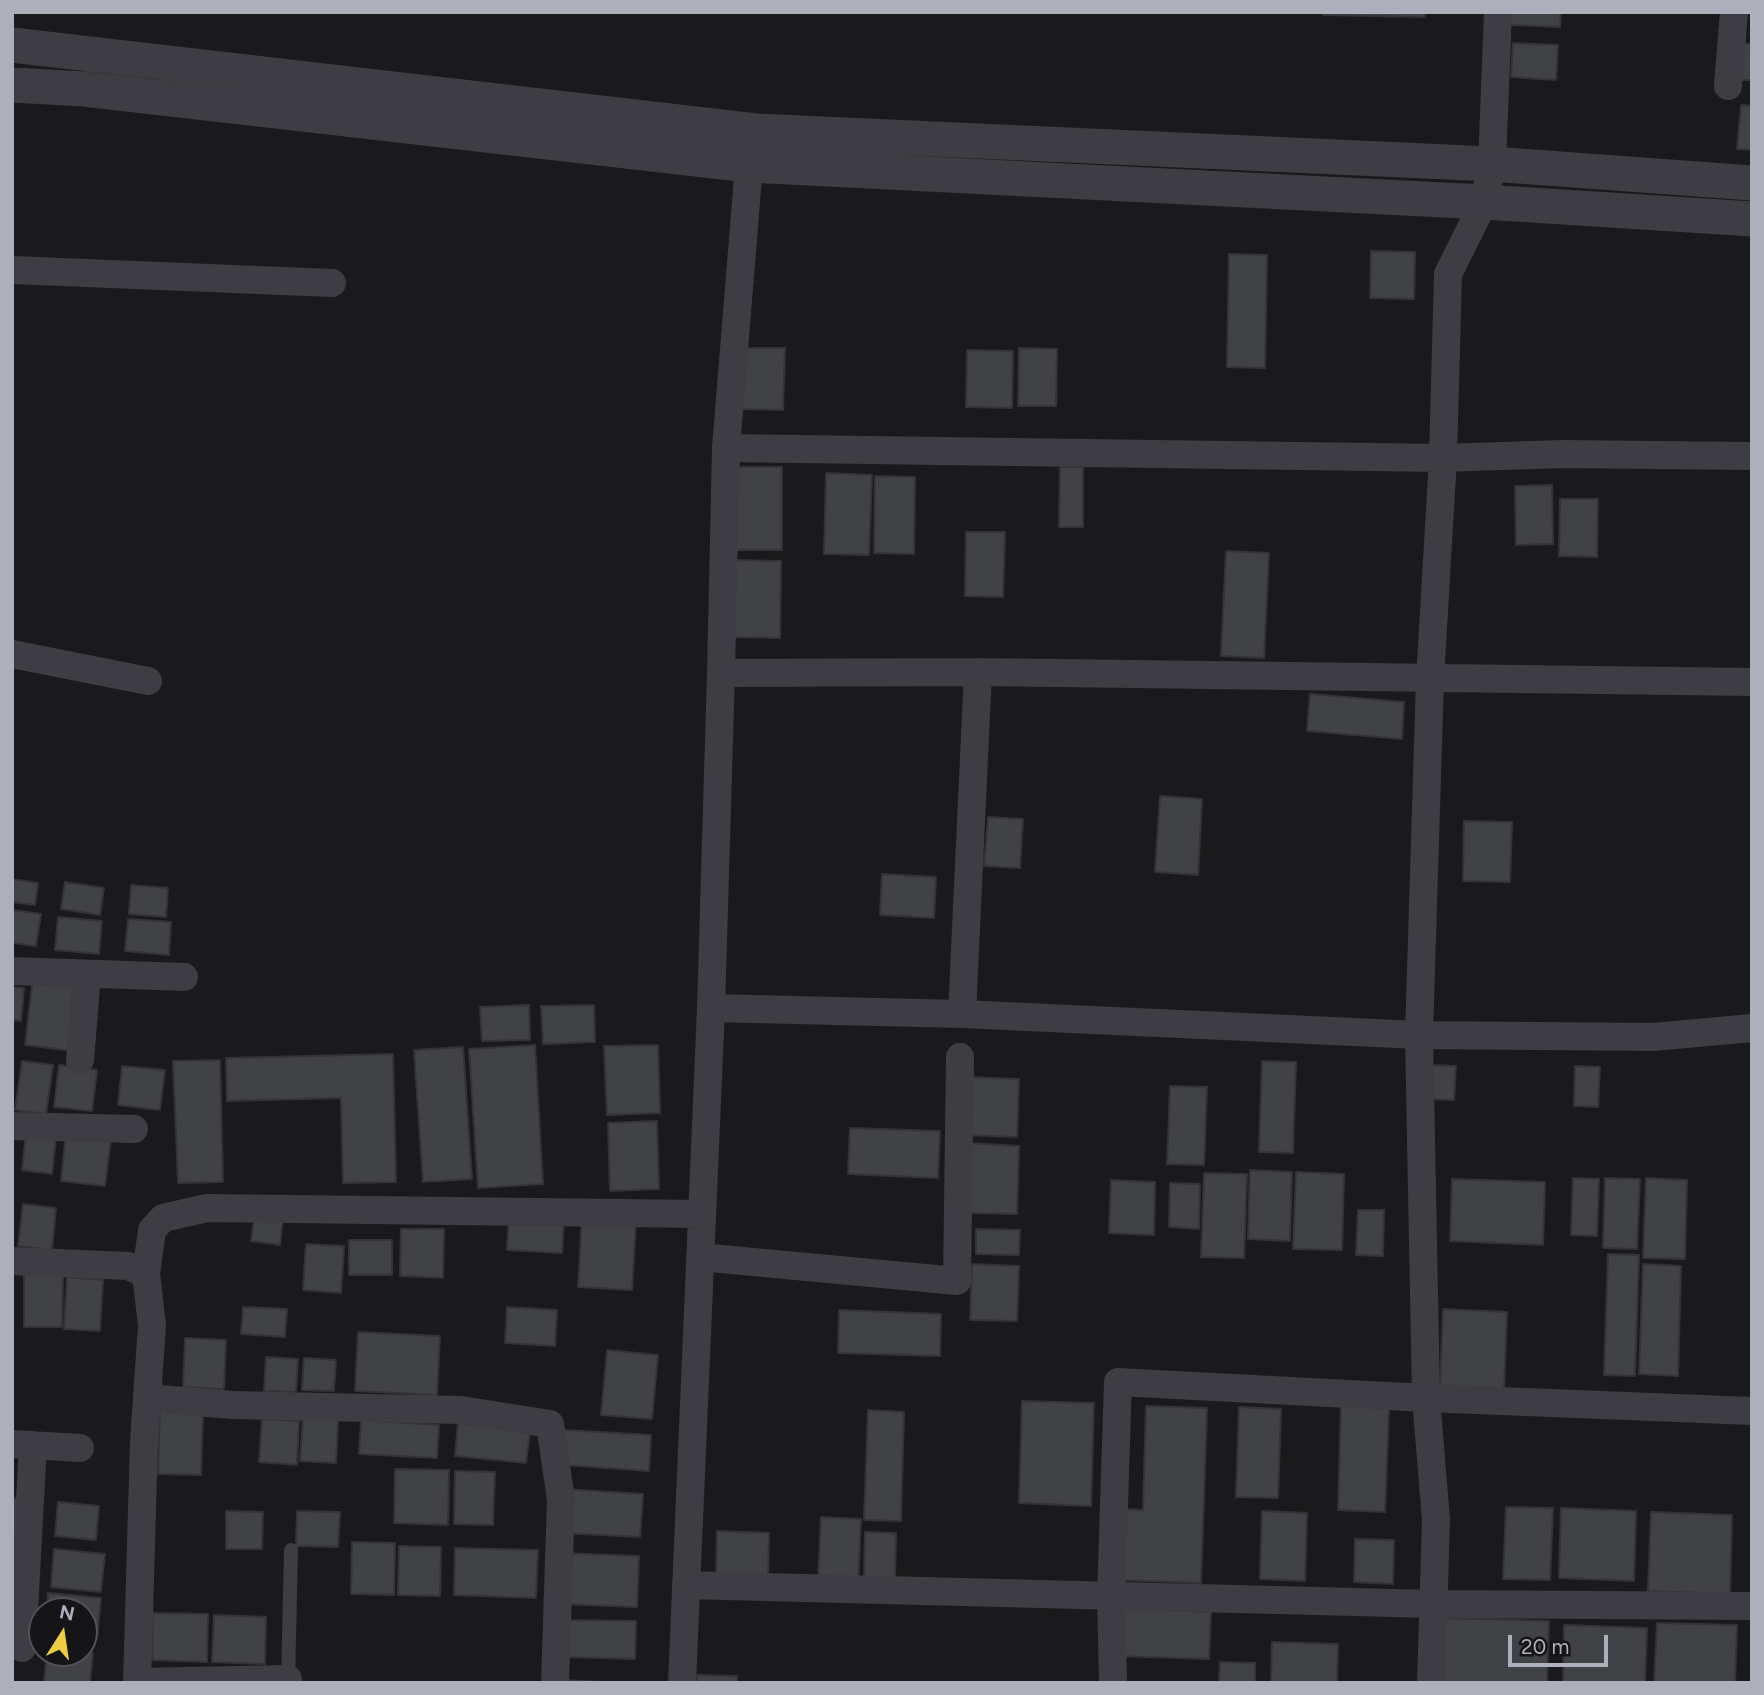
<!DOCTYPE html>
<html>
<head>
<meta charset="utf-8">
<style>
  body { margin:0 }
  #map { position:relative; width:1764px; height:1695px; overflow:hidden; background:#1a1a1c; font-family:Figtree,sans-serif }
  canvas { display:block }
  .frame { position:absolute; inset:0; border:14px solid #adafbb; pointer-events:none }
  .north { position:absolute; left:28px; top:1597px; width:70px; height:70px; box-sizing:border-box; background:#151517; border:2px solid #525359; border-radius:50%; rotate:12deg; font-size:19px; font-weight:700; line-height:28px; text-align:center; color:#adafbb }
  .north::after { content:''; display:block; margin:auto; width:24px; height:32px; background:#ebce42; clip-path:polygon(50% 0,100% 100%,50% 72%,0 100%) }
  .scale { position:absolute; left:1508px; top:1635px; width:100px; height:32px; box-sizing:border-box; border:4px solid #adafbb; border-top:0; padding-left:9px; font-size:21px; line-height:24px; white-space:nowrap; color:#adafbb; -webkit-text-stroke:5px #151517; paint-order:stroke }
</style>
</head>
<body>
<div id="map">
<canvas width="1764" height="1695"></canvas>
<div class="frame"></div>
<div class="north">N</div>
<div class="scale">20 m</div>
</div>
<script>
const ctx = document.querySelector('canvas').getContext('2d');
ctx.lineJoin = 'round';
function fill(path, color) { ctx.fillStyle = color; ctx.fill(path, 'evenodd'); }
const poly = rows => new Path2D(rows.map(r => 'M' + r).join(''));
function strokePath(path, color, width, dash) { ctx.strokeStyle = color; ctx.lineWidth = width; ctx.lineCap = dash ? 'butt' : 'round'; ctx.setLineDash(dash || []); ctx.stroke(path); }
const building = poly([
  [1323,12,1425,12,1425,17,1323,15,1323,12],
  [1511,12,1561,12,1560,27,1510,25,1511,12],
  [1513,43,1558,45,1556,80,1511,77,1513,43],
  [1742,44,1752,44,1752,80,1740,80,1742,44],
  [1741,105,1752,106,1752,150,1737,149,1741,105],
  [1371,251,1415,252,1414,299,1370,298,1371,251],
  [1229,254,1267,255,1265,368,1227,367,1229,254],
  [742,348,785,348,783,410,741,409,742,348],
  [1019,348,1057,349,1056,406,1018,406,1019,348],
  [967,350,1013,351,1012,408,966,407,967,350],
  [731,467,782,467,782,550,731,550,731,467],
  [1060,467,1083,467,1083,527,1059,527,1060,467],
  [826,473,872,475,869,555,824,554,826,473],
  [875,476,915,477,914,554,874,553,875,476],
  [1552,485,1553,544,1516,545,1515,486,1552,485],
  [1560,499,1598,499,1597,557,1559,556,1560,499],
  [966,532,1005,532,1003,597,965,596,966,532],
  [1226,551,1269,553,1264,658,1221,656,1226,551],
  [732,560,781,561,780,638,731,637,732,560],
  [1310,694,1404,702,1402,739,1307,731,1310,694],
  [1160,796,1202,799,1198,875,1155,872,1160,796],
  [988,817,1023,819,1020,868,984,866,988,817],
  [1464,821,1512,822,1510,882,1463,881,1464,821],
  [882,874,936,877,934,918,880,915,882,874],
  [12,879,38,883,35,905,12,902,12,879],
  [65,882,104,888,100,915,61,909,65,882],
  [131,885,168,888,166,917,129,914,131,885],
  [12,910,41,914,36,946,12,943,12,910],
  [58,917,102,921,99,954,55,950,58,917],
  [128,919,171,922,169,955,125,951,128,919],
  [33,977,81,983,73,1051,25,1045,33,977],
  [12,987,24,988,21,1021,12,1020,12,987],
  [529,1005,530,1040,482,1041,480,1007,529,1005],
  [594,1005,595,1042,543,1044,541,1006,594,1005],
  [535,1045,543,1184,478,1188,469,1049,535,1045],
  [658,1045,660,1113,607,1115,604,1046,658,1045],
  [463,1047,472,1179,423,1182,414,1050,463,1047],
  [393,1054,396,1182,343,1183,341,1098,227,1101,226,1058,393,1054],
  [220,1060,223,1182,178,1183,173,1061,220,1060],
  [22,1061,53,1065,46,1114,15,1110,22,1061],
  [1262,1061,1296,1062,1293,1153,1259,1152,1262,1061],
  [59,1065,97,1070,92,1111,54,1107,59,1065],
  [1427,1065,1456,1066,1454,1100,1426,1099,1427,1065],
  [122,1066,165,1070,160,1110,118,1105,122,1066],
  [1575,1066,1600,1067,1598,1107,1574,1106,1575,1066],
  [967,1077,1019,1079,1017,1137,965,1135,967,1077],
  [1170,1086,1207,1087,1204,1165,1167,1164,1170,1086],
  [657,1121,659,1189,610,1191,608,1123,657,1121],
  [850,1128,940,1131,938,1178,848,1174,850,1128],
  [66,1133,111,1138,105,1186,61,1181,66,1133],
  [26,1134,56,1138,52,1174,22,1170,26,1134],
  [966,1143,1019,1146,1017,1214,964,1213,966,1143],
  [1250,1170,1292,1172,1290,1241,1248,1239,1250,1170],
  [1296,1172,1344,1174,1342,1250,1293,1249,1296,1172],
  [1204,1173,1247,1174,1244,1258,1201,1257,1204,1173],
  [1573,1178,1599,1179,1597,1236,1571,1235,1573,1178],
  [1605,1178,1640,1179,1637,1249,1603,1248,1605,1178],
  [1646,1178,1687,1180,1685,1259,1643,1258,1646,1178],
  [1452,1179,1545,1182,1543,1245,1450,1241,1452,1179],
  [1111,1180,1155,1182,1154,1235,1109,1233,1111,1180],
  [1170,1183,1200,1184,1199,1229,1169,1227,1170,1183],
  [23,1204,56,1208,52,1250,18,1246,23,1204],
  [1358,1210,1384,1210,1383,1256,1356,1255,1358,1210],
  [255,1213,283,1217,280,1245,251,1241,255,1213],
  [509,1216,564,1219,562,1253,507,1250,509,1216],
  [582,1217,636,1220,632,1290,578,1287,582,1217],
  [401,1229,444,1229,443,1278,400,1276,401,1229],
  [976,1229,1020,1230,1019,1255,976,1254,976,1229],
  [349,1240,392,1240,392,1275,349,1275,349,1240],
  [306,1244,344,1246,341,1293,303,1290,306,1244],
  [1608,1254,1639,1255,1635,1376,1604,1375,1608,1254],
  [972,1264,1019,1266,1017,1321,970,1320,972,1264],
  [1643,1264,1681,1266,1678,1376,1639,1374,1643,1264],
  [24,1274,63,1274,62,1327,24,1327,24,1274],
  [67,1277,103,1280,100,1331,64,1329,67,1277],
  [243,1307,287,1309,285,1337,241,1334,243,1307],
  [507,1307,557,1310,555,1346,505,1343,507,1307],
  [1443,1309,1507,1312,1504,1390,1440,1387,1443,1309],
  [839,1310,941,1314,940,1356,838,1353,839,1310],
  [358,1332,440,1336,437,1395,355,1391,358,1332],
  [185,1338,226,1340,224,1389,183,1387,185,1338],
  [607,1350,658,1355,652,1419,601,1415,607,1350],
  [266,1357,298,1359,296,1392,264,1391,266,1357],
  [304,1358,336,1360,334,1391,302,1390,304,1358],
  [1022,1401,1094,1403,1091,1506,1019,1503,1022,1401],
  [1146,1406,1207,1408,1201,1583,1121,1580,1123,1509,1143,1510,1146,1406],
  [1341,1406,1389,1408,1385,1512,1338,1510,1341,1406],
  [1239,1407,1281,1409,1278,1498,1236,1497,1239,1407],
  [160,1408,203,1409,201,1475,158,1474,160,1408],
  [868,1410,904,1412,901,1521,864,1520,868,1410],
  [303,1418,338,1420,336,1463,300,1461,303,1418],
  [262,1419,299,1421,297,1465,259,1462,262,1419],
  [361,1420,439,1425,437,1458,359,1454,361,1420],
  [458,1423,530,1431,526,1463,455,1456,458,1423],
  [565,1430,651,1435,649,1471,563,1465,565,1430],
  [395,1469,449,1470,448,1525,394,1523,395,1469],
  [455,1471,495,1472,493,1525,454,1524,455,1471],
  [565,1489,643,1494,640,1537,562,1533,565,1489],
  [12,1498,26,1499,22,1541,12,1540,12,1498],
  [58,1502,99,1506,96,1540,55,1536,58,1502],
  [1506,1507,1553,1508,1550,1580,1503,1579,1506,1507],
  [1561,1508,1636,1511,1634,1581,1559,1578,1561,1508],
  [226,1511,263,1512,262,1549,226,1549,226,1511],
  [297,1511,340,1512,338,1547,296,1546,297,1511],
  [1262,1511,1307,1513,1305,1581,1260,1579,1262,1511],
  [1651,1512,1732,1515,1730,1594,1648,1591,1651,1512],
  [821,1517,861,1519,858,1584,818,1582,821,1517],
  [717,1531,769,1533,768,1583,716,1582,717,1531],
  [865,1532,896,1533,895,1580,864,1579,865,1532],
  [1355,1539,1394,1540,1393,1584,1354,1582,1355,1539],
  [352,1542,395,1543,394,1595,351,1594,352,1542],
  [399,1546,441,1547,440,1596,398,1595,399,1546],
  [455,1548,538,1550,536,1598,454,1595,455,1548],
  [54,1549,105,1554,101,1592,51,1587,54,1549],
  [561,1553,639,1556,637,1607,559,1604,561,1553],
  [48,1593,101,1598,97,1638,84,1637,84,1611,47,1611,48,1593],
  [1117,1608,1211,1612,1209,1659,1115,1656,1117,1608],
  [153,1613,208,1614,207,1662,152,1660,153,1613],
  [214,1615,266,1617,265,1664,212,1662,214,1615],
  [1445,1618,1549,1621,1547,1683,1443,1683,1445,1618],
  [565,1620,636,1621,635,1659,564,1657,565,1620],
  [1657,1623,1737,1625,1735,1683,1654,1683,1657,1623],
  [1564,1625,1647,1628,1645,1683,1563,1683,1564,1625],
  [1272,1642,1338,1644,1337,1683,1271,1683,1272,1642],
  [84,1652,93,1653,90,1683,44,1683,47,1653,84,1652],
  [1220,1662,1255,1663,1255,1683,1219,1683,1220,1662],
  [697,1675,737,1676,737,1683,697,1683,697,1675],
  [560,1680,626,1683,560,1683,560,1680]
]);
fill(building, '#414246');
strokePath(building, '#343438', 2);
strokePath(poly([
  [288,1682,291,1550]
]), '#3d3d43', 14);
strokePath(poly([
  [1728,86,1734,12],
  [749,165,726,448,721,673,978,672,1752,682],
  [12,270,332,283],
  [726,448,1443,458,1448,274,1484,202,1492,164,1498,12],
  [12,654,148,681],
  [12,971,184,977],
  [711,1008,962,1014,1419,1035,1653,1037,1752,1028],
  [962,1014,978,672],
  [80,1060,87,974],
  [12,1126,134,1129],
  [700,1257,957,1281,960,1057],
  [12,1261,128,1266,146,1274,152,1325,144,1441,137,1683],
  [146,1274,152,1230,163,1218,207,1208,702,1214],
  [147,1398,233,1405,461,1410,550,1424,561,1500,555,1683],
  [12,1444,80,1448],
  [686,1585,1434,1604,1752,1606],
  [22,1648,33,1445],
  [137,1682,288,1679],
  [682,1683,711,1008,721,673],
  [1113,1683,1111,1596,1118,1382,1426,1398,1752,1411],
  [1431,1683,1436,1520,1426,1398,1419,1035,1430,679,1443,458,1562,454,1752,456]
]), '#3d3d43', 28);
strokePath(poly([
  [12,45,756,131,1492,164,1752,183],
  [12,85,84,89,749,165,1484,202,1752,219]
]), '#3d3d43', 35);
</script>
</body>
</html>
